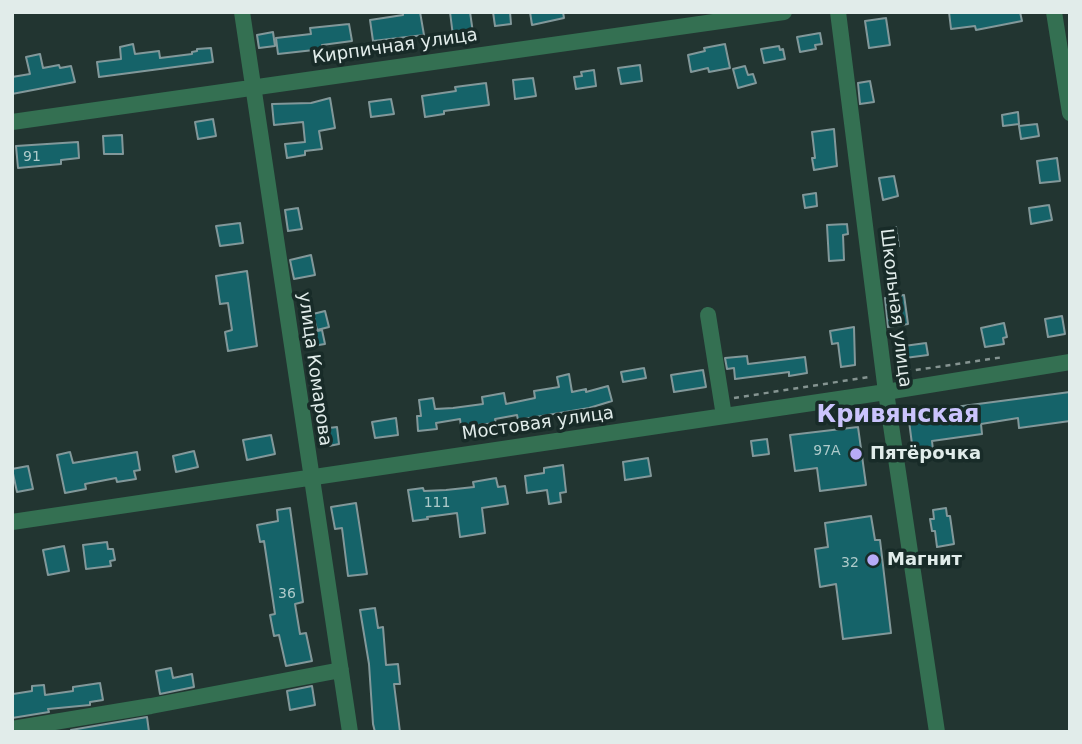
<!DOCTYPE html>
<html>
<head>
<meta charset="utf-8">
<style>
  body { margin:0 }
  #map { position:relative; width:1082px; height:744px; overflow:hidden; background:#223531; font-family:"DejaVu Sans",sans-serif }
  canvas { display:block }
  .frame { position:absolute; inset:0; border:14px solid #e1ecea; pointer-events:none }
</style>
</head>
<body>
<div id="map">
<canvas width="1082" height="744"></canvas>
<div class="frame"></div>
</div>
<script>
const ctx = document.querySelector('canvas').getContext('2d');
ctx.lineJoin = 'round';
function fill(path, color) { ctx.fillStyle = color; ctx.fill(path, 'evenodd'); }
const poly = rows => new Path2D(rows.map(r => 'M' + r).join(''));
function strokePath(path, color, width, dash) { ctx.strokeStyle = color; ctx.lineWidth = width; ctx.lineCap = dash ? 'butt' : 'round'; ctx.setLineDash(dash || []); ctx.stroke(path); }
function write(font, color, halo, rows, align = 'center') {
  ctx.font = font + ' "DejaVu Sans",sans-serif'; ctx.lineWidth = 7; ctx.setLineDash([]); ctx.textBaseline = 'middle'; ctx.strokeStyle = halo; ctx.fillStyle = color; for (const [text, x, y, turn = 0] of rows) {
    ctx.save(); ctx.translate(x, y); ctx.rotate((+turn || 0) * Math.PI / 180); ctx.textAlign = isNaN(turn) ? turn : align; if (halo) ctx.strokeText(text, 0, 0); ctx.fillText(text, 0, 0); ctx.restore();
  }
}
const building = poly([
  [403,12,420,12,424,35,373,41,370,20,403,15,403,12],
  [450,12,470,12,473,33,453,36,450,12],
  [493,12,510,12,511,24,495,26,493,12],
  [530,12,563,12,564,18,532,25,530,12],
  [949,12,1020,12,1022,21,976,30,975,26,951,29,949,12],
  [886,18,890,45,869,48,865,21,886,18],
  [349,24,352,41,322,45,323,49,278,54,276,38,311,34,310,28,349,24],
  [273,32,275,46,259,48,257,35,273,32],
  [820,33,822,44,815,45,816,49,800,52,797,37,820,33],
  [133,44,135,54,159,51,160,58,192,54,192,52,197,51,197,49,211,48,213,62,99,77,97,62,121,59,120,47,133,44],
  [725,44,730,68,709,72,708,68,691,72,688,55,705,51,704,48,725,44],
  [779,46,780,50,783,49,785,59,764,63,761,49,779,46],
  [40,54,43,68,59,65,60,68,71,66,75,82,12,94,12,77,30,74,26,57,40,54],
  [640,65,642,81,621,84,618,68,640,65],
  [745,66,748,75,753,74,756,83,738,88,733,69,745,66],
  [594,70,596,86,576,89,574,77,582,76,581,72,594,70],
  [533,78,536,96,515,99,513,80,533,78],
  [870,81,874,102,860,104,858,83,870,81],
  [486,83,489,105,444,111,444,114,425,117,422,96,456,91,455,87,486,83],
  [330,98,335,128,319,131,322,149,305,151,305,155,287,158,285,144,305,142,303,122,274,125,272,104,311,103,330,98],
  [391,99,394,114,371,117,369,102,391,99],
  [1018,112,1019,124,1003,126,1002,115,1018,112],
  [213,119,216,136,198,139,195,122,213,119],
  [1037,124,1039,136,1021,139,1019,126,1037,124],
  [834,129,837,166,814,170,812,158,815,158,812,132,834,129],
  [122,135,123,154,104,154,103,136,122,135],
  [78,142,79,158,61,160,61,164,18,168,16,146,78,142],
  [1057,158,1060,181,1040,183,1037,161,1057,158],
  [894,176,898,196,883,200,879,178,894,176],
  [816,193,817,206,805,208,803,195,816,193],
  [1049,205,1052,220,1031,224,1029,208,1049,205],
  [298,208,302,229,288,231,285,210,298,208],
  [240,223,243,243,220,246,216,226,240,223],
  [847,224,848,234,843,235,844,260,829,261,827,225,847,224],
  [896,227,899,246,882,248,880,230,896,227],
  [311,255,315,275,294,279,290,260,311,255],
  [247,271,257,346,228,351,225,332,232,330,228,303,220,304,216,276,247,271],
  [904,295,908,324,888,327,885,298,904,295],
  [325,311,329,327,317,330,313,314,325,311],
  [1062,316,1065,334,1048,337,1045,319,1062,316],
  [1004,323,1007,337,1003,338,1004,344,985,347,981,328,1004,323],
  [854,327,855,365,841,367,838,343,832,344,830,331,854,327],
  [322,330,325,344,306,347,304,334,322,330],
  [926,343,928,355,905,358,904,346,926,343],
  [747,356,748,364,805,357,807,373,789,376,789,372,735,379,734,368,727,369,725,358,747,356],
  [644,368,646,378,623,382,621,372,644,368],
  [703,370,706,387,674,392,671,375,703,370],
  [569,374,572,392,586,389,586,392,608,386,612,401,589,408,518,420,517,415,495,419,496,423,486,424,461,427,460,419,436,423,437,429,418,431,417,416,421,416,419,400,433,398,435,409,453,408,483,404,482,397,504,393,506,404,535,398,534,391,559,387,557,377,569,374],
  [1070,392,1070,421,1019,428,1018,418,981,424,982,434,932,441,933,450,913,452,908,413,924,411,925,416,947,413,947,408,1070,392],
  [396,418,398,435,375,438,372,422,396,418],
  [337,427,339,444,329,446,328,441,322,441,320,429,337,427],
  [858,427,866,485,820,491,817,468,795,471,790,435,858,427],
  [271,435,275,454,247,460,243,440,271,435],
  [767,439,769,454,753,456,751,441,767,439],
  [194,451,198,467,176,472,173,456,194,451],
  [70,452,73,463,137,452,140,470,134,471,136,479,117,482,116,478,85,484,86,489,65,493,57,455,70,452],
  [648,458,651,476,625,480,623,462,648,458],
  [563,465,566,492,560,493,561,502,549,504,547,490,527,493,525,476,544,473,544,468,563,465],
  [28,466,33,489,17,492,12,469,28,466],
  [496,478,498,487,505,486,508,504,482,508,485,533,460,537,457,513,427,517,428,519,413,521,408,490,423,488,424,491,446,490,474,487,473,482,496,478],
  [356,503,367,574,348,576,342,528,335,529,331,507,356,503],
  [290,508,303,602,295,604,300,634,306,633,312,661,286,666,279,635,274,636,270,615,275,614,264,541,260,542,257,525,278,521,277,510,290,508],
  [946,508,947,516,950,516,954,544,937,547,935,531,932,531,930,519,934,519,933,510,946,508],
  [871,516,875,540,880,540,891,633,843,639,836,584,820,587,815,549,828,547,825,523,871,516],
  [107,542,108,549,113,549,115,560,110,561,111,566,86,569,83,545,107,542],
  [64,546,69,571,48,575,43,550,64,546],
  [375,608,378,628,383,627,386,665,398,664,400,684,394,684,400,732,375,732,373,724,369,664,360,610,375,608],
  [171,668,173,678,192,674,194,687,160,694,156,671,171,668],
  [100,683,103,700,90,702,90,705,48,709,49,712,12,718,13,694,32,691,32,686,44,685,45,695,73,691,73,687,100,683],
  [312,686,315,705,290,710,287,691,312,686],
  [147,717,149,732,71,732,71,730,147,717]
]);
fill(building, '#156369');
strokePath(building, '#82989a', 2);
strokePath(poly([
  [896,373,1004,357],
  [734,398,869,377]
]), '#859491', 2.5, [5, 5]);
strokePath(poly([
  [242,12,350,732],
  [838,12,886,392,937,732],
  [1054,12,1070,113],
  [12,122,784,12],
  [708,315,724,416],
  [12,522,886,392,1070,362],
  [12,729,151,706,341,670]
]), '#347052', 16);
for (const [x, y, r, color] of [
  [856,454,7,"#b7abf8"],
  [873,560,7,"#b7abf8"]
]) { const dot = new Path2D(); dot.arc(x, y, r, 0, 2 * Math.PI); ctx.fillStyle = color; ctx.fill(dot); strokePath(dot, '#182b28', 2.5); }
write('14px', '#aecaca', null, [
  ["91",32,157],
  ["97А",827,451],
  ["111",437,503],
  ["32",850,563],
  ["36",287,594]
]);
write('18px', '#e1ecea', '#182b28', [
  ["Кирпичная улица",395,47,-8],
  ["Школьная улица",895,308,83],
  ["улица Комарова",314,369,82],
  ["Мостовая улица",538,424,-8]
]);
write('bold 18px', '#e1ecea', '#182b28', [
  ["Пятёрочка",870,454],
  ["Магнит",887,560]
], 'left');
write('bold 24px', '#cbc4fd', '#182b28', [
  ["Кривянская",898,416]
]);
</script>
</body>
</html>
